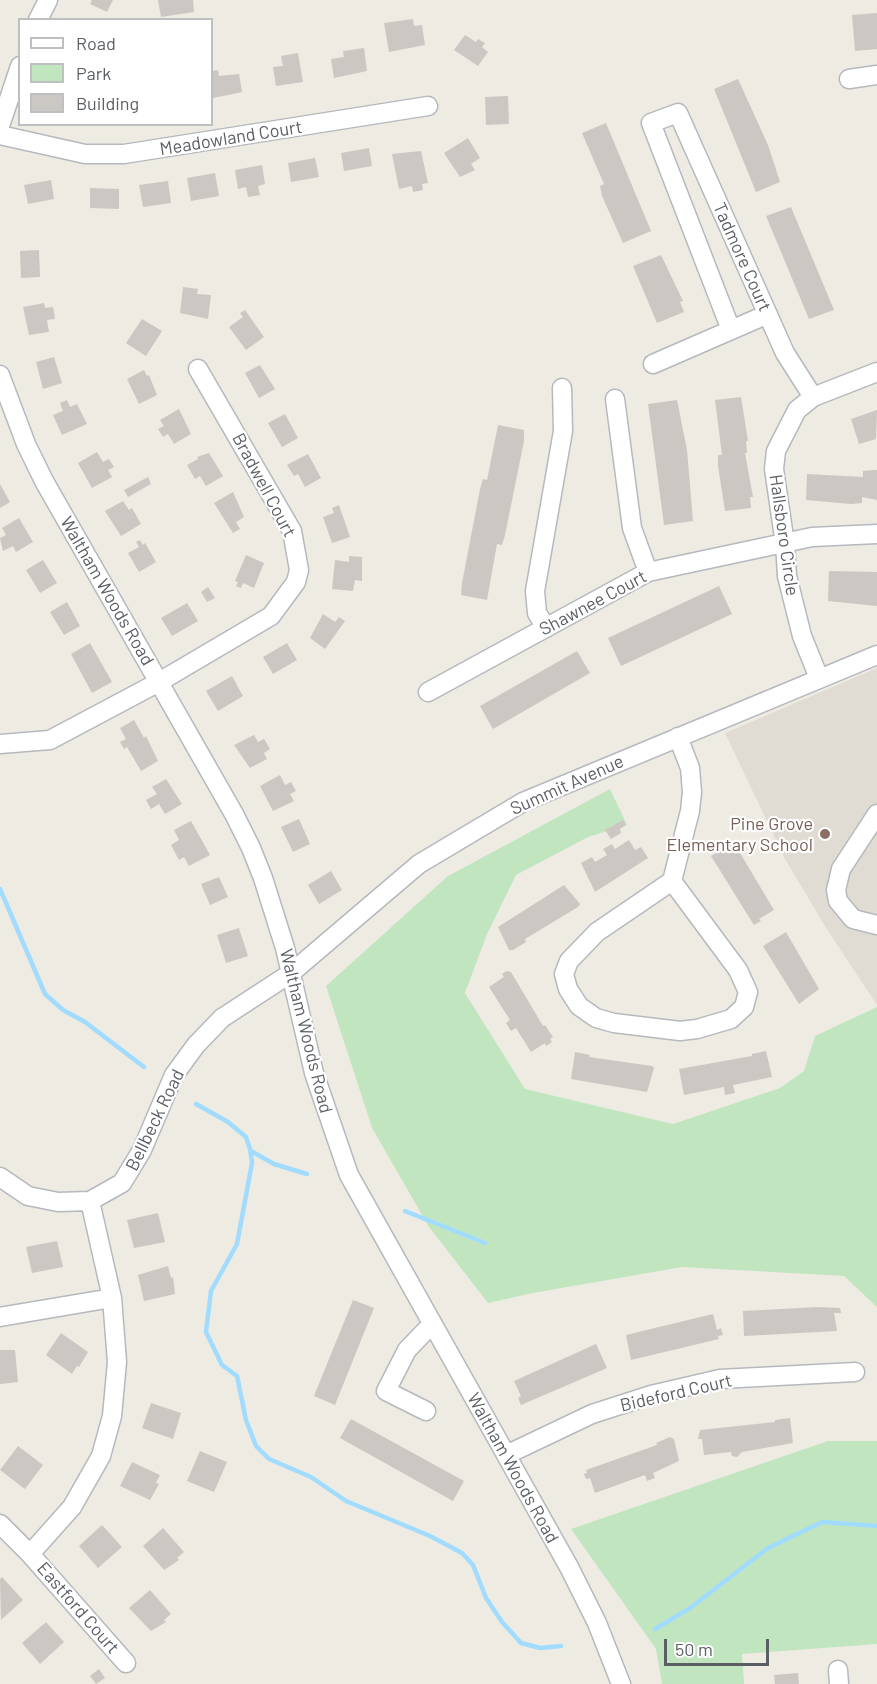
<!DOCTYPE html>
<html>
<head>
<meta charset="utf-8">
<style>
  body { margin:0 }
  #map { position:relative; width:877px; height:1684px; overflow:hidden; background:#eeebe3; font-family:Barlow,sans-serif }
  canvas { display:block }
  .legend { position:absolute; left:18px; top:18px; width:195px; height:108px; box-sizing:border-box; background:#fff; border:2px solid #bdbfc1; margin:0; padding:8px 10px; list-style:none; font-size:18px; color:#5b5f64 }
  .legend li { display:flex; align-items:center; gap:12px; height:30px }
  .legend b { width:30px; border:2px solid #bdbfc1 }
  .scale { position:absolute; left:664px; top:1639px; width:105px; height:27px; box-sizing:border-box; border:3px solid #5b5f64; border-top:0; padding-left:8px; font-size:18px; line-height:21px; white-space:nowrap; color:#5b5f64; -webkit-text-stroke:4px #fff; paint-order:stroke }
</style>
</head>
<body>
<div id="map">
<canvas width="877" height="1684"></canvas>
<ul class="legend">
<li><b style="height:8px;background:#fff"></b>Road</li>
<li><b style="height:16px;background:#c1e6bf"></b>Park</li>
<li><b style="height:16px;background:#cbc7c2"></b>Building</li>
</ul>
<div class="scale">50 m</div>
</div>
<script>
const ctx = document.querySelector('canvas').getContext('2d');
ctx.lineJoin = 'round';
function fill(path, color) { ctx.fillStyle = color; ctx.fill(path, 'evenodd'); }
const poly = rows => new Path2D(rows.map(r => 'M' + r).join(''));
function strokePath(path, color, width, dash) { ctx.strokeStyle = color; ctx.lineWidth = width; ctx.lineCap = dash ? 'butt' : 'round'; ctx.setLineDash(dash || []); ctx.stroke(path); }
function write(font, color, halo, rows, align = 'center') {
  ctx.font = font + ' Barlow,sans-serif'; ctx.lineWidth = 4.5; ctx.setLineDash([]); ctx.textBaseline = 'middle'; ctx.strokeStyle = halo; ctx.fillStyle = color; for (const [text, x, y, turn = 0] of rows) {
    ctx.save(); ctx.translate(x, y); ctx.rotate((+turn || 0) * Math.PI / 180); ctx.textAlign = isNaN(turn) ? turn : align; if (halo) ctx.strokeText(text, 0, 0); ctx.fillText(text, 0, 0); ctx.restore();
  }
}
fill(poly([
  [877,668,877,1005,828,931,785,859,725,733]
]), '#e0dcd4');
fill(poly([
  [610,789,627,825,588,837,516,875,487,934,465,993,525,1089,673,1124,780,1088,804,1071,815,1036,877,1007,877,1307,844,1276,682,1267,533,1293,488,1303,429,1227,372,1128,326,986,448,876],
  [828,1441,877,1441,877,1644,742,1654,744,1684,662,1684,656,1649,571,1529]
]), '#c1e6bf');
strokePath(poly([
  [0,889,45,994,63,1010,85,1022,144,1067],
  [196,1104,228,1122,246,1137,250,1149,252,1163,237,1244,211,1291,206,1332,222,1365,237,1376,246,1420,256,1446,269,1459,311,1477,346,1501,430,1536,462,1553,473,1565,486,1598,502,1622,521,1643,540,1648,561,1646],
  [251,1151,274,1164,307,1174],
  [405,1211,485,1243],
  [655,1629,690,1608,768,1548,822,1522,877,1526]
]), '#a1dcff', 4.5);
fill(poly([
  [92,0,113,0,107,12,90,4],
  [158,0,193,0,194,12,161,17],
  [877,13,877,49,855,51,852,15],
  [413,19,414,26,422,25,425,45,389,52,384,23],
  [465,35,476,42,478,39,485,43,482,47,488,52,478,66,454,50],
  [364,48,367,71,334,78,331,59,344,57,343,51],
  [298,53,303,82,276,86,273,67,283,66,281,56],
  [218,70,219,76,239,74,242,92,213,98,212,71],
  [738,79,768,145,780,182,756,192,714,89],
  [508,96,509,124,486,125,485,97],
  [606,123,651,231,623,243,602,196,600,186,604,184,582,133],
  [468,138,480,158,471,164,475,170,460,177,444,153],
  [369,148,372,166,344,171,341,153],
  [421,151,428,183,422,184,423,190,413,192,412,186,399,189,392,154],
  [315,158,319,177,291,182,288,163],
  [262,165,265,184,258,186,260,195,248,197,246,187,238,189,235,170],
  [215,173,219,196,191,201,187,178],
  [51,180,54,199,28,204,24,185],
  [168,181,171,203,143,207,139,185],
  [90,188,119,189,119,209,90,208],
  [791,207,834,310,809,319,766,216],
  [39,250,40,277,21,278,20,251],
  [661,255,683,301,680,302,684,312,657,323,633,266],
  [183,287,198,289,197,294,211,295,208,319,180,313],
  [44,303,45,308,53,307,55,319,47,320,49,332,29,335,23,307],
  [245,310,264,337,246,350,229,327,243,317,240,313],
  [142,319,162,331,146,356,126,343],
  [54,357,62,383,43,389,36,362],
  [260,365,275,389,259,398,245,373],
  [144,370,147,376,149,375,157,395,139,404,127,379],
  [741,397,748,441,746,441,747,453,745,453,753,497,750,497,751,508,725,511,718,466,718,455,722,455,715,400],
  [67,400,70,407,77,404,87,424,62,435,53,415,63,411,60,403],
  [677,400,687,450,693,521,664,525,648,404],
  [179,409,191,434,174,444,168,434,163,437,158,429,164,426,160,420],
  [877,410,876,439,859,444,851,419],
  [285,414,298,438,282,447,268,423],
  [498,425,524,430,524,441,505,535,502,545,497,544,487,600,461,595,462,583,480,489,483,479,487,480],
  [97,452,103,462,109,459,114,467,108,470,112,477,92,488,78,463],
  [209,453,223,476,206,486,200,476,195,479,187,465,198,459,197,457],
  [308,454,321,478,305,487,298,474,294,476,287,465],
  [874,470,877,470,877,500,862,497,862,503,851,504,806,500,807,474,863,477,863,471],
  [148,477,151,484,128,497,124,490],
  [0,484,10,502,0,508],
  [233,492,244,517,236,522,240,529,233,533,214,503],
  [123,501,129,510,132,508,141,524,121,536,105,511],
  [339,505,350,537,332,543,323,517,334,513,332,508],
  [19,518,33,542,16,552,13,546,3,551,0,538,6,535,2,528],
  [140,540,143,545,145,543,156,562,139,572,128,553,139,547,136,542],
  [246,555,264,563,254,588,243,583,241,588,236,586,238,582,235,581],
  [349,556,362,557,362,581,355,580,353,591,332,589,335,560,349,562],
  [43,560,57,583,40,593,26,570],
  [829,571,877,572,877,606,828,601],
  [719,586,732,614,621,666,608,638],
  [208,587,215,598,207,602,201,592],
  [67,602,80,626,64,635,50,612],
  [187,603,198,621,172,636,161,618],
  [323,614,335,622,339,617,345,621,325,649,310,638],
  [90,643,112,682,92,693,71,654],
  [287,643,297,660,273,674,263,657],
  [577,651,590,673,493,729,480,706],
  [232,676,243,696,218,711,206,691],
  [134,720,144,738,146,736,158,761,141,771,127,747,124,749,120,742,126,739,120,728],
  [254,735,258,742,264,739,270,749,264,753,267,759,250,768,234,745],
  [280,775,285,785,291,782,296,791,290,794,294,801,273,811,260,786],
  [166,779,182,804,165,814,159,804,151,809,146,800,157,794,152,787],
  [299,819,310,844,293,852,281,827],
  [623,820,626,825,620,829,621,833,611,839,605,830],
  [191,821,210,855,189,866,184,857,179,860,171,845,179,840,174,830],
  [629,840,635,850,641,847,648,858,595,892,581,863,592,857,595,862,607,855,603,849,612,844,615,849],
  [734,843,774,910,759,919,761,921,754,925,711,856],
  [331,871,342,890,319,904,308,885],
  [219,877,228,897,210,905,201,884],
  [564,885,580,904,578,907,525,939,526,942,513,950,509,950,498,927],
  [239,928,248,956,226,963,217,935],
  [786,932,819,989,799,1004,763,946],
  [507,971,511,972,543,1026,545,1025,553,1037,550,1039,552,1042,546,1046,545,1043,531,1052,516,1028,511,1031,506,1023,510,1020,489,987,504,977,502,974],
  [766,1051,772,1077,733,1085,735,1093,725,1095,724,1087,684,1095,679,1069,752,1056,752,1054],
  [575,1052,590,1055,589,1057,652,1066,654,1068,647,1092,571,1079],
  [158,1213,165,1242,134,1248,127,1220],
  [57,1241,63,1267,32,1273,26,1247],
  [168,1266,171,1278,173,1277,175,1294,144,1301,138,1275],
  [353,1300,374,1308,335,1405,314,1396],
  [818,1307,840,1308,841,1313,834,1313,837,1331,744,1336,743,1311],
  [713,1314,717,1330,721,1328,723,1335,718,1336,719,1339,631,1360,626,1335],
  [61,1333,88,1352,79,1367,77,1366,72,1374,46,1355],
  [596,1344,607,1368,521,1405,518,1398,521,1396,514,1381],
  [0,1350,15,1350,18,1382,0,1384],
  [151,1403,181,1413,173,1439,142,1428],
  [790,1418,793,1443,742,1452,737,1457,732,1456,731,1452,704,1455,702,1439,698,1439,700,1430,775,1422,775,1420],
  [351,1419,464,1481,453,1501,340,1438],
  [670,1437,674,1439,679,1461,653,1473,655,1478,647,1481,645,1475,595,1493,590,1478,586,1479,584,1474,587,1473,586,1470,657,1445,656,1443],
  [18,1446,43,1465,25,1489,0,1470],
  [200,1451,227,1462,214,1492,187,1481],
  [132,1462,160,1475,156,1483,159,1484,150,1500,120,1486],
  [102,1525,122,1547,98,1568,79,1546],
  [163,1528,184,1552,177,1558,179,1560,164,1570,143,1546],
  [2,1577,23,1600,1,1620,0,1579],
  [150,1590,171,1614,164,1620,166,1622,151,1631,129,1608],
  [46,1622,64,1642,40,1664,22,1643],
  [99,1669,105,1678,96,1684,90,1676],
  [798,1673,799,1684,775,1684,774,1675]
]), '#cbc7c2');
const minor = poly([
  [38,20,48,0],
  [849,79,877,75],
  [0,126,20,66],
  [0,135,85,154,124,154,428,106],
  [731,330,651,123,678,113,785,353,813,397],
  [653,364,768,314],
  [0,375,26,444,44,481,234,814,251,848,263,878,285,948,314,1073,349,1175,569,1567,597,1623,621,1684],
  [615,399,632,528,648,572],
  [546,628,537,613,535,591,563,431,562,388],
  [819,678,802,636,787,576,785,544,774,469,776,451,797,410,813,397,877,372],
  [428,692,648,572,812,537,877,534],
  [0,744,50,740,159,682,271,616,296,582,299,570,292,531,198,369],
  [877,814,841,869,836,890,838,901,853,919,877,925],
  [672,881,738,970,748,992,744,1007,731,1019,697,1029,680,1031,614,1023,596,1018,579,1006,568,989,564,974,569,961,597,932,672,881],
  [672,881,690,811,692,792,690,768,678,737],
  [0,1177,28,1196,58,1202,90,1201,122,1183,142,1150,174,1075,196,1045,222,1018,291,973,419,864,523,802,877,655],
  [0,1317,112,1298],
  [426,1411,386,1391,407,1350,432,1324],
  [506,1455,592,1414,651,1395,720,1379,855,1372],
  [0,1524,30,1554,126,1663],
  [30,1554,72,1507,101,1456,112,1416,117,1362,112,1298,90,1201],
  [838,1670,839,1684]
]);
strokePath(minor, '#b5b9bd', 21);
strokePath(minor, '#fff', 18);
for (const [x, y, r, color] of [
  [825,834,6,"#8d6e63"]
]) { const dot = new Path2D(); dot.arc(x, y, r, 0, 2 * Math.PI); ctx.fillStyle = color; ctx.fill(dot); strokePath(dot, '#fff', 2); }
write('18px', '#5b5f64', '#fff', [
  ["Meadowland Court",231,138,-9],
  ["Tadmore Court",742,257,66],
  ["Bradwell Court",264,485,62],
  ["Hallsboro Circle",784,535,82],
  ["Waltham Woods Road",107,591,60],
  ["Shawnee Court",593,603,-28],
  ["Summit Avenue",567,785,-24],
  ["Waltham Woods Road",306,1031,76],
  ["Bellbeck Road",155,1120,-64],
  ["Bideford Court",676,1393,-13],
  ["Waltham Woods Road",513,1468,61],
  ["Eastford Court",78,1608,49]
]);
write('18px', '#785e54', '#fff', [
  ["Pine Grove",813,824],
  ["Elementary School",813,845]
], 'right');
</script>
</body>
</html>
